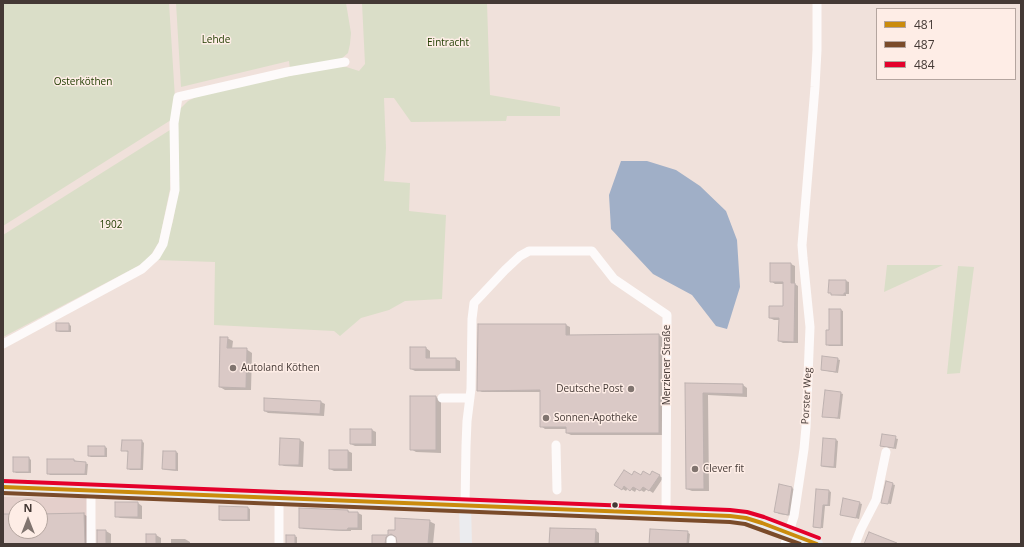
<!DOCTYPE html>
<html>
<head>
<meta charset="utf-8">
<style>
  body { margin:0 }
  #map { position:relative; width:1024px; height:547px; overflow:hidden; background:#f0e1db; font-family:"Open Sans",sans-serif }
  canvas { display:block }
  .frame { position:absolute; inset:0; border:4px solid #443935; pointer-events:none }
  .legend { position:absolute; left:876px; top:8px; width:140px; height:72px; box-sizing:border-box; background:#feede6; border:1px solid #b4a59f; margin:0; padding:5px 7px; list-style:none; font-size:12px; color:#443935 }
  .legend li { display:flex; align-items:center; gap:8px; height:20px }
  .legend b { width:20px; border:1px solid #b4a59f }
  .north { position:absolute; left:8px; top:499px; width:40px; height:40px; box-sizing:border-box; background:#feede6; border:1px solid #b4a59f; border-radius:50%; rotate:0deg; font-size:11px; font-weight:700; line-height:16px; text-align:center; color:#443935 }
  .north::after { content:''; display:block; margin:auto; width:14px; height:18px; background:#80746f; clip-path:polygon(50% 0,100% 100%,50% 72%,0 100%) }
</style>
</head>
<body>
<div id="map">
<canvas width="1024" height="547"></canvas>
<div class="frame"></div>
<ul class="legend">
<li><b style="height:5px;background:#ca8b0d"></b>481</li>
<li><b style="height:5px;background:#7a4b2a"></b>487</li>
<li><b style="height:5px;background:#e4002b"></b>484</li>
</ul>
<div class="north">N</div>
</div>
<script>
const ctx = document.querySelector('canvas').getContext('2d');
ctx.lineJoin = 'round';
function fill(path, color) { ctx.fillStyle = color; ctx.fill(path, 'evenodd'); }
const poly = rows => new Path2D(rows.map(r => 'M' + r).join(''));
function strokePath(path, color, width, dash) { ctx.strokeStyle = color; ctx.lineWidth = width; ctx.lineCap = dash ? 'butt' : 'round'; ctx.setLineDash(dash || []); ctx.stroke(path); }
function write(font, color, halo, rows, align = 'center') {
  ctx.font = font + ' "Open Sans",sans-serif'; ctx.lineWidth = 3; ctx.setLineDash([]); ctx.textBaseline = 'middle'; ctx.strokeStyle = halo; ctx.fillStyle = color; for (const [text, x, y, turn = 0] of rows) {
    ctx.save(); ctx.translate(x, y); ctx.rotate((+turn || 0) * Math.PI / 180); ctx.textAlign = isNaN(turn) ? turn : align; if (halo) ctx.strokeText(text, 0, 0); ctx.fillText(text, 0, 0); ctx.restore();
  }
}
fill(poly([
  [3,497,88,498,88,544,3,544],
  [16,507,40,507,40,531,16,531]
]), '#e4cfcb');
fill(poly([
  [3,3,169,3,175,98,171,120,3,226],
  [176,3,346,3,351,33,350,44,348,53,340,60,290,69,289,61,181,87],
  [362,3,487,3,490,95,560,107,560,116,507,116,506,121,411,122,394,98,384,98,386,148,384,181,410,183,409,211,446,215,442,299,405,301,389,310,361,318,340,336,334,331,214,325,215,262,156,260,166,244,173,221,178,191,177,118,180,109,188,101,200,95,340,65,359,71,365,64],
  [170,130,170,189,159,242,149,258,138,266,3,337,3,235],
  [887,265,943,265,884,292],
  [958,266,974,267,960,373,947,374]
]), '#dadec8');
fill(poly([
  [621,161,647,161,676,170,700,186,726,211,737,240,740,287,727,329,716,326,692,295,653,274,611,229,609,195]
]), '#a0afc7');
fill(poly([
  [771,264,791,264,795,266,795,284,798,286,798,343,783,343,779,341,780,320,774,320,770,318,784,307,784,284,775,284,771,281],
  [830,281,846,281,849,282,849,294,846,294,846,296,834,295,832,294],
  [841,310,843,311,843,346,829,346,827,344,830,331],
  [69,324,71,326,71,332,60,332,57,331],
  [566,325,570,327,570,336,659,335,663,338,663,435,571,435,567,433,567,429,545,429,541,426,541,392,482,392,478,390],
  [227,338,233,341,232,349,246,349,252,353,251,390,225,390,220,387],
  [426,348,430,351,430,359,456,359,460,361,460,371,415,371,411,369],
  [837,359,840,360,838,373,822,370],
  [686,384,743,385,747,388,747,397,708,395,709,491,692,491,687,489],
  [840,393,843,394,840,419,823,416],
  [411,397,436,397,441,400,441,453,416,452,411,449],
  [321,402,325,404,324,416,268,413,265,411],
  [351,430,372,430,376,432,376,446,355,446,351,444],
  [883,435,898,439,896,449,883,446],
  [300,440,304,442,303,467,284,466,280,464],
  [836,440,838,441,836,468,824,467,822,466],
  [142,441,144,443,143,470,130,470,128,468,129,452,122,450],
  [105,447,107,448,107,457,91,457,89,456],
  [348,451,352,453,352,471,334,471,330,469],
  [164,452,176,452,178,453,178,471,166,470,163,469],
  [29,458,31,460,31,473,16,473,14,471],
  [73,460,88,464,87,475,50,475,48,473],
  [653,472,663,478,653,493,647,489,644,492,637,488,635,492,628,488,626,491,616,485,632,476,650,476],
  [892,484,895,485,891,504,885,503],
  [780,486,792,488,796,490,792,516,779,514,775,511],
  [829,491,831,492,830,506,825,506,823,528,816,528,814,527],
  [138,503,142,506,142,519,120,518,116,516],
  [859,503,862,504,859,519,841,514],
  [248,508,250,509,250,521,222,521,220,519],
  [348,511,351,513,358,513,362,515,362,530,351,530,351,531,343,531,304,529,300,527],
  [83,514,89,517,90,544,3,544,3,515,16,515,16,531,40,531,40,515],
  [429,521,435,524,433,544,397,544,397,537,394,537,390,544,373,544,373,536,389,536,389,531,395,531],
  [595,530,599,533,599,544,550,544],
  [106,531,111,534,111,544,97,544],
  [687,532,690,534,689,544,650,544],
  [156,535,161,538,161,543,171,543,171,539,185,539,190,542,190,544,121,544,121,543,147,543],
  [294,536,297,537,297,544,288,544]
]), '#0003');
const building = poly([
  [770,263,791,263,791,283,795,283,794,342,778,341,779,318,769,318,769,306,783,306,783,282,770,282,770,263],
  [829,280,846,280,846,293,844,293,844,295,831,295,831,293,828,293,829,280],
  [829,309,841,309,841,345,826,345,826,330,829,330,829,309],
  [56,323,69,323,69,331,56,331,56,323],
  [478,324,566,324,566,335,659,334,659,433,566,433,566,427,540,427,540,390,477,391,478,324],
  [220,337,228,337,227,348,247,348,246,388,219,387,220,337],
  [410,347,426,347,426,358,456,358,456,369,410,369,410,347],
  [822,356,838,358,836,372,821,370,822,356],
  [685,383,743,384,743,394,703,393,704,489,686,489,685,383],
  [825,390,841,392,838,418,822,417,825,390],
  [410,396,436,396,436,450,410,450,410,396],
  [264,398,321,401,320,414,264,411,264,398],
  [350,429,372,429,372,444,350,444,350,429],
  [882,434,896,436,894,448,880,446,882,434],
  [280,438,300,439,299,465,279,465,280,438],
  [823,438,836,439,834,467,821,466,823,438],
  [122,440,142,440,141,469,127,469,128,451,121,451,122,440],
  [88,446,105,446,105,456,88,456,88,446],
  [329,450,348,450,348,469,329,469,329,450],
  [163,451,176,451,176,470,162,469,163,451],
  [13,457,29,457,29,472,13,472,13,457],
  [47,459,74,459,74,461,86,462,85,474,47,474,47,459],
  [624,470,632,475,634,471,641,475,643,471,650,475,652,471,660,475,649,491,643,487,640,491,633,487,630,491,624,486,622,490,614,485,624,470],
  [886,481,893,483,888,504,881,503,886,481],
  [779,484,792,487,788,515,774,512,779,484],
  [816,489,829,490,828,505,823,505,821,528,813,527,816,489],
  [843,498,860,502,856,518,840,515,843,498],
  [115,502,138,502,138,517,115,517,115,502],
  [219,506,248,507,248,520,219,520,219,506],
  [299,508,348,510,348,512,358,512,358,528,348,528,347,530,339,530,299,528,299,508],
  [84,513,85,544,3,544,3,514,16,514,16,531,40,531,40,514,84,513],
  [395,518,430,520,428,544,397,544,396,537,391,534,386,537,385,544,372,544,372,535,388,535,388,530,395,530,395,518],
  [550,528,596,529,595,544,549,544,550,528],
  [650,529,688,531,687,544,649,544,650,529],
  [97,530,106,530,106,544,97,544,97,530],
  [869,532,897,543,897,544,864,544,869,532],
  [146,534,156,534,156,544,146,544,146,534],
  [286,535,295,535,295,544,286,544,286,535]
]);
fill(building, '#dac9c6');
strokePath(building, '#beb2b0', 1);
strokePath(poly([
  [3,344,142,269,156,256,163,244,175,190,174,123,178,97,287,72,345,62],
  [442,398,470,398],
  [556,445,557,490],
  [91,491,91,544],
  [465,506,466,446,467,421,471,389,472,319,474,303,505,270,520,256,529,251,592,251,614,279,667,315,666,514],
  [279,544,279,498],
  [391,544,391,540],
  [785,544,794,516,804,449,806,427,810,327,803,258,802,245,815,87,817,50,817,3],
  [855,544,861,529,876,500,886,452]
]), '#fdfafa', 9);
strokePath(poly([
  [3,487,730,516,746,518,762,523,817,544],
  [465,506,466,544]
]), '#ebecef', 12);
strokePath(poly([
  [3,487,730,516,746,518,762,523,817,544]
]), '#ca8b0d', 4);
strokePath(poly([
  [3,493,730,522,745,524,800,544]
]), '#7a4b2a', 4);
strokePath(poly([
  [3,481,730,510,747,512,764,517,819,538]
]), '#e4002b', 4);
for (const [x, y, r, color] of [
  [233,368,4,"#80746f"],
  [631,389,4,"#80746f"],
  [546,418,4,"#80746f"],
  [695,469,4,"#80746f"],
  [615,505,3.5,"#443935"]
]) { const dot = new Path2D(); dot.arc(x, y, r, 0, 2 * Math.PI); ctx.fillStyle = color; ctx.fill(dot); strokePath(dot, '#feede6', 1.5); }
write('10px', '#213d00', '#feede6', [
  ["Lehde",216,40],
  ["Eintracht",448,43],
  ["Osterköthen",83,82],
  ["1902",111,225]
]);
write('10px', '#443935', '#feede6', [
  ["Merziener Straße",667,365,-90],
  ["Porster Weg",807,396,-87]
]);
write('10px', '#443935', '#feede6', [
  ["Autoland Köthen",241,368],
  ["Deutsche Post",623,389,"right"],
  ["Sonnen-Apotheke",554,418],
  ["Clever fit",703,469]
], 'left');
</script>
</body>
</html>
